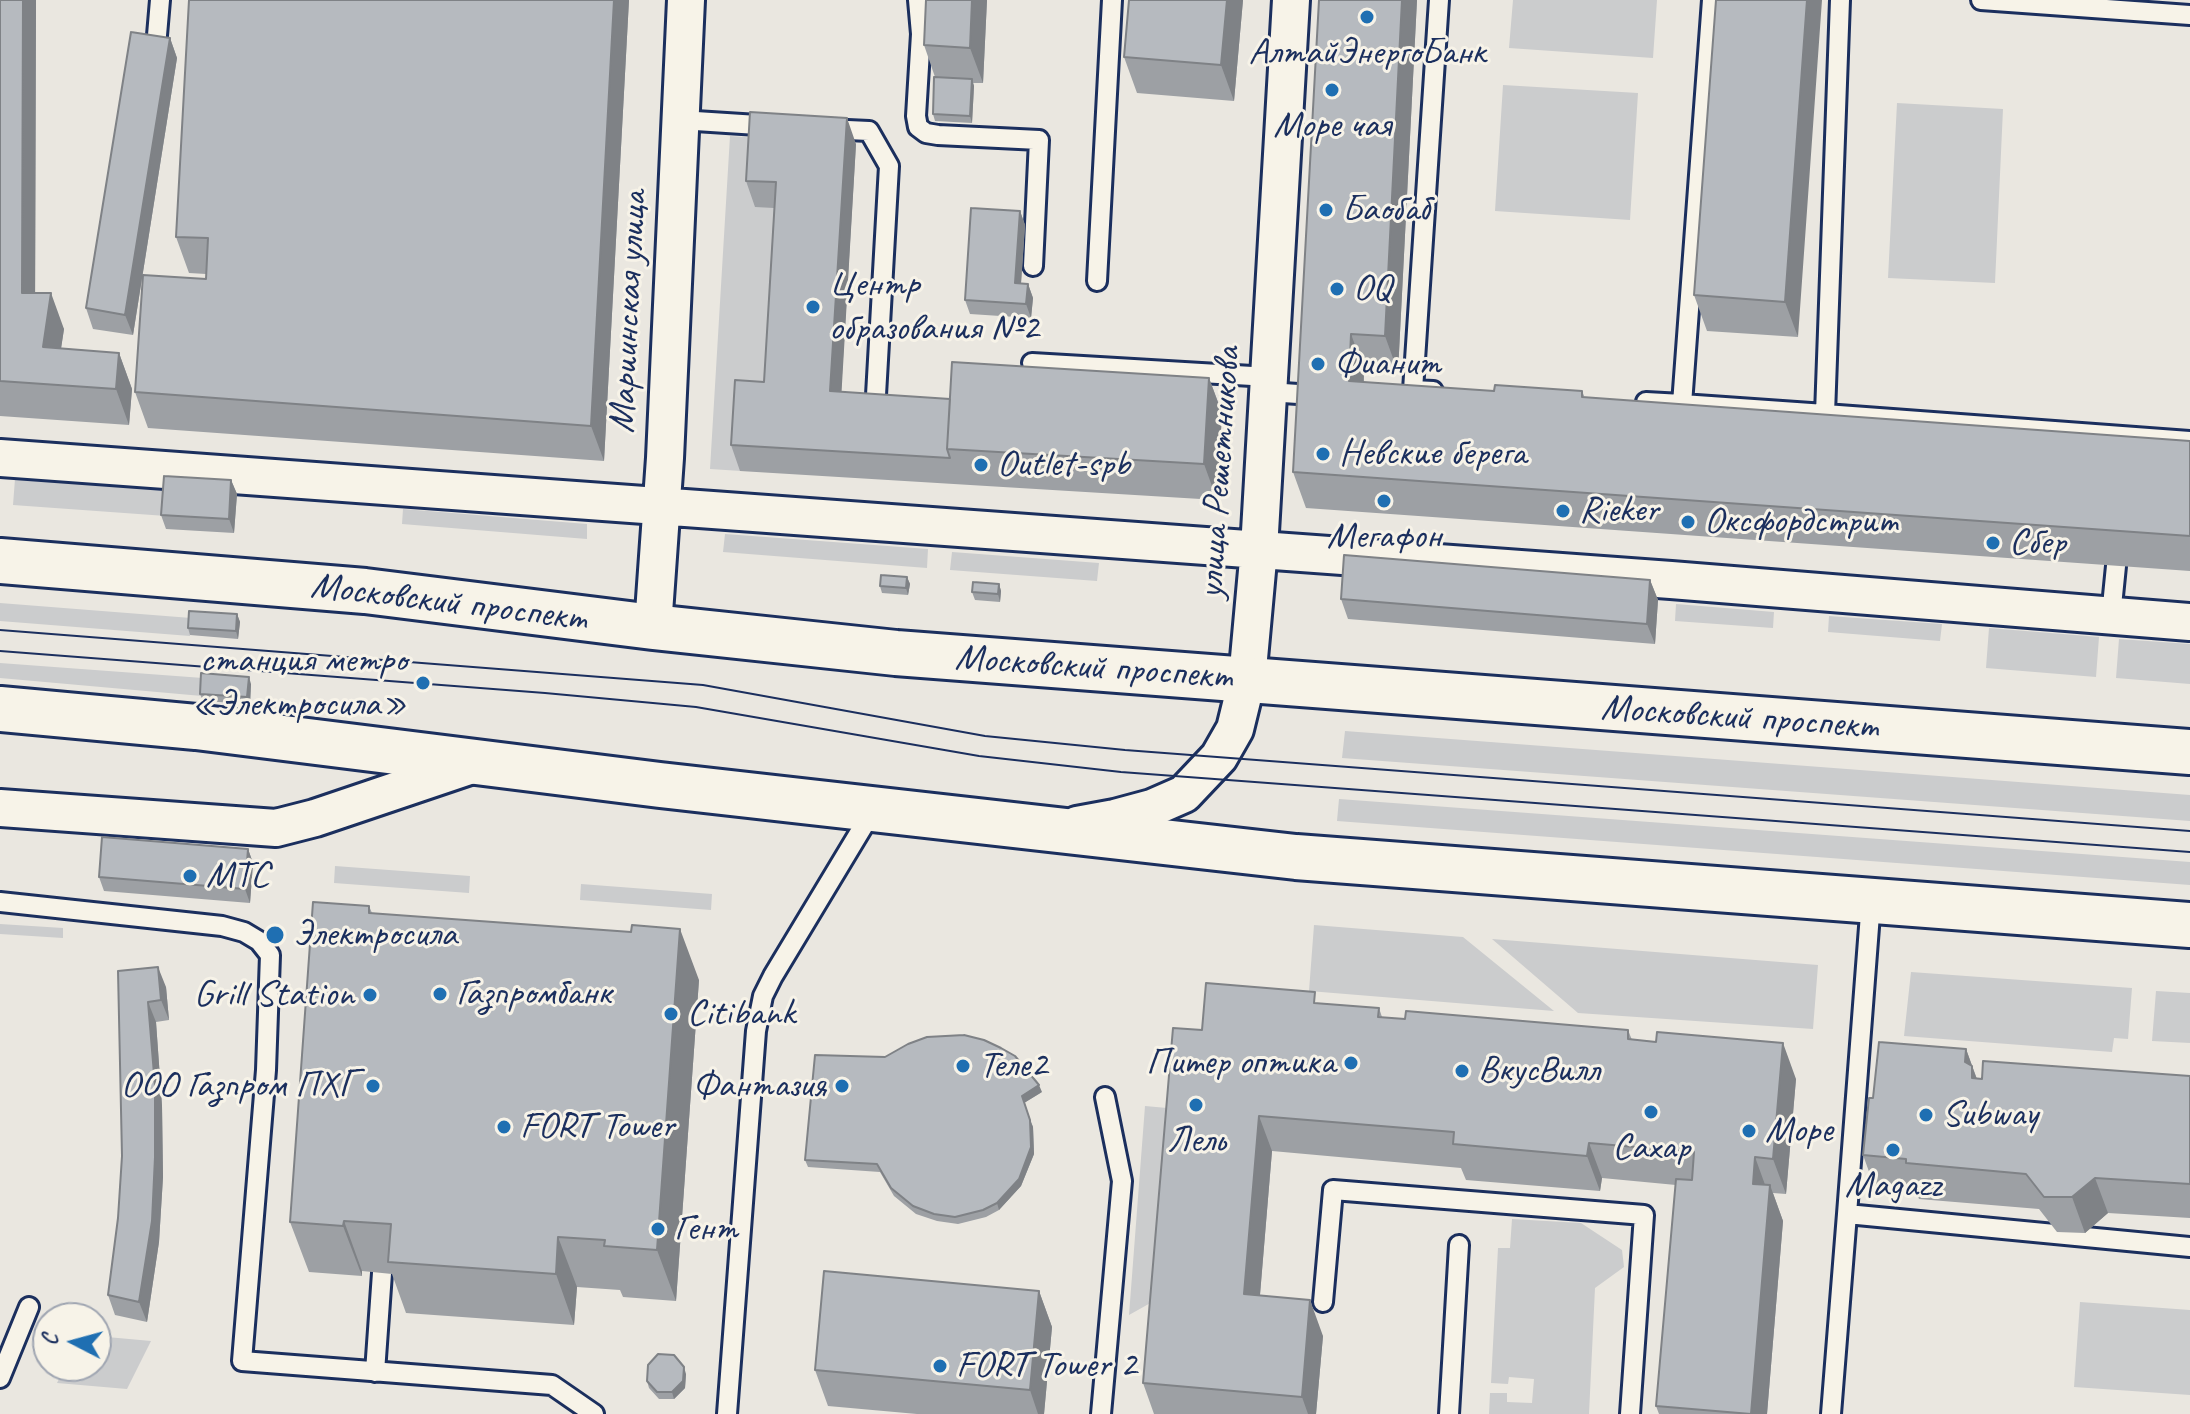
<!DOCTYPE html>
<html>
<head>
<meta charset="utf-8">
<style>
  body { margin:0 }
  #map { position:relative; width:2190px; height:1414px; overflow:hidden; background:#eae7e0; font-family:Caveat,sans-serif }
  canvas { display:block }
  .north { position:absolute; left:32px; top:1302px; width:80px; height:80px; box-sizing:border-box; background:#f7f3e8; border:2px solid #9fa5b1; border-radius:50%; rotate:276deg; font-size:22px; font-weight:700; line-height:32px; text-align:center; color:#1b2f5e }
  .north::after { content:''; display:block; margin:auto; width:28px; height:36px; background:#1f6fb2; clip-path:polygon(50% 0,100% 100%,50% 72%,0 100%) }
</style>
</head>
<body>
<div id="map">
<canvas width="2190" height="1414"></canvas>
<div class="north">С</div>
</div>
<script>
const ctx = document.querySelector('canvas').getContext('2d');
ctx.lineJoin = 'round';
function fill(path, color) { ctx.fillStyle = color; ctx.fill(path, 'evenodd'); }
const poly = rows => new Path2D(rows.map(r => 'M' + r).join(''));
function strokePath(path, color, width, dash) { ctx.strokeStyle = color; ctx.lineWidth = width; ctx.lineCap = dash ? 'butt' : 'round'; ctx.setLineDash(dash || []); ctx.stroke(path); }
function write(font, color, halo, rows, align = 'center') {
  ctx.font = font + ' Caveat,sans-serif'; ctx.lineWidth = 6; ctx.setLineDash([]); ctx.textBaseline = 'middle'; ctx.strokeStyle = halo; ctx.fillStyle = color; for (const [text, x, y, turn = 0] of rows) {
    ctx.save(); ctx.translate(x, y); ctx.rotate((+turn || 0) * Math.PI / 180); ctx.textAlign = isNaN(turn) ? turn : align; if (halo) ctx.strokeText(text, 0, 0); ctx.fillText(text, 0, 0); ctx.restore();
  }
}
fill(poly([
  [1513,0,1657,0,1653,58,1509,48],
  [1503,85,1638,93,1630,220,1495,211],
  [1897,103,2003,109,1995,283,1888,278],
  [730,136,759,138,785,209,773,408,745,407,741,471,710,469],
  [15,479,168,490,166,516,13,505],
  [403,509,587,524,587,539,402,524],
  [725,534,928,549,927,568,723,552],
  [952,552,1099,563,1097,581,950,570],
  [0,603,191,618,190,636,0,621],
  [1676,604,1774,612,1773,628,1675,621],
  [1829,616,1942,624,1940,641,1828,632],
  [1989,628,2099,637,2096,677,1986,668],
  [2119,639,2190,644,2190,684,2116,678],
  [0,663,203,678,202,696,0,678],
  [1345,731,2190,795,2190,821,1342,758],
  [1339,799,2190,862,2190,885,1337,821],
  [335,866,470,876,469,893,334,883],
  [581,884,712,894,711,910,580,900],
  [0,924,63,928,63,938,0,934],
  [1314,925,1463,937,1554,1011,1309,991],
  [1492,939,1818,965,1813,1029,1578,1013],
  [1911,972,2132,988,2128,1039,2114,1038,2112,1052,1904,1036],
  [2156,991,2190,993,2190,1043,2152,1041],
  [1145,1106,1167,1108,1154,1301,1129,1315],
  [1512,1219,1581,1223,1622,1250,1624,1267,1595,1288,1589,1414,1489,1414,1490,1393,1507,1393,1507,1402,1532,1403,1534,1379,1509,1377,1508,1384,1491,1383,1498,1248,1510,1248],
  [2080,1302,2190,1310,2190,1395,2074,1387],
  [96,1336,151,1341,127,1389,57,1383,65,1366,96,1366]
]), '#cbcccd');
const service = poly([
  [918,0,921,34,916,116,918,127,926,133,938,135,1039,140,1033,266],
  [1840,0,1825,414,2190,441],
  [1981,0,2190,15],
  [156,47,160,0],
  [680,120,773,126],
  [826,129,869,131,889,166,876,395],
  [1097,281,1112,0],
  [1032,363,1269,377],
  [1433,391,1413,390,1439,0],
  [1268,392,1313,395],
  [1646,402,1682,404,1712,0],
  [1682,404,1825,414],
  [2111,616,2116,566],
  [1871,901,1847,1214,2190,1247],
  [0,902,222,926,244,932,259,941,270,955,266,1070,242,1361,552,1385,594,1414],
  [1323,1302,1333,1190,1644,1215,1630,1414],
  [375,1372,382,1273],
  [0,1378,29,1307],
  [727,1414,756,1031,763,996,773,976,873,810],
  [1101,1414,1122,1181,1105,1097],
  [1449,1414,1459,1245],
  [1831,1414,1847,1214]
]);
const minor = poly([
  [0,458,1671,580,2190,622],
  [653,627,665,458,686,0],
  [0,808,276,828,315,818,475,764],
  [1077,825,1115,818,1152,808,1184,794,1219,757,1235,729,1247,680,1259,549,1291,0]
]);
const primary = poly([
  [0,561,365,591,653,627,896,653,2190,752],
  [0,709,196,727,660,785,1296,857,2190,925]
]);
strokePath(service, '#1b2f5e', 24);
strokePath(minor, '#1b2f5e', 42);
strokePath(primary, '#1b2f5e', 50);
strokePath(service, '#f7f3e8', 18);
strokePath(minor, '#f7f3e8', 36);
strokePath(primary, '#f7f3e8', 44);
strokePath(poly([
  [0,630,703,685,985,736,1125,750,2190,831],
  [0,651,545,693,696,707,979,756,1121,772,2190,852]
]), '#1b2f5e', 2);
fill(poly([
  [0,0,36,0,35,293,64,329,61,348,119,353,132,389,129,425,0,416],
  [189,0,629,0,604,461,148,428,135,392,206,279,206,274,189,273,176,237],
  [987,0,983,83,973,83,974,86,972,123,935,121,933,114,935,77,924,45],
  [1129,0,1243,0,1234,101,1137,93,1124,57],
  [1319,0,1417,0,1398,372,1364,370,1364,382,1494,391,1582,391,1585,398,2190,441,2190,571,1306,508,1293,472],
  [1716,0,1798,337,1707,331,1694,295],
  [170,38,177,58,133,335,93,329,86,308],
  [856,144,841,392,950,399,1209,378,1222,413,1217,500,740,471,731,445,764,382,774,208,755,207,746,181],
  [1020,211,1025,225,1021,284,1028,284,1033,298,1031,318,970,314,965,300],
  [231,480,237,494,234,533,166,529,161,515],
  [907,577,910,584,908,595,882,593,880,586],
  [1650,580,1658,600,1655,644,1348,619,1341,599],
  [999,584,1001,591,1000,602,975,600,972,592],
  [237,614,240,622,238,639,190,635,188,628],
  [251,684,250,704,203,701,200,694],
  [248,849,253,863,250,903,104,891,99,877],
  [369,906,372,913,699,980,676,1301,623,1297,620,1290,577,1287,574,1325,406,1313,392,1274,362,1271,362,1276,309,1272,290,1222],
  [118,971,166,987,169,1020,156,1022,162,1106,163,1177,159,1242,147,1322,115,1315,108,1295,118,1218,122,1156],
  [1319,1003,1379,1008,1382,1017,1405,1019,1628,1030,1632,1040,1796,1079,1786,1194,1773,1193,1783,1221,1767,1414,1659,1414,1656,1406,1676,1185,1602,1178,1600,1191,1466,1180,1461,1168,1272,1151,1260,1295,1323,1336,1316,1414,1154,1414,1143,1383,1202,1030],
  [1966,1049,1977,1079,2190,1076,2190,1218,2108,1213,2085,1233,2057,1232,2039,1209,1919,1199,1917,1194,1876,1191,1863,1155,1873,1098],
  [1042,1092,1024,1103,1033,1127,1034,1154,1021,1186,999,1210,986,1217,958,1224,937,1221,916,1214,894,1196,880,1172,808,1167,805,1160],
  [1039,1291,1052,1327,1044,1414,917,1414,828,1406,815,1370],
  [686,1374,685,1388,674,1399,659,1399,649,1388,647,1381]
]), '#9da0a4');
fill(poly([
  [23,0,36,0,35,329,22,293],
  [614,0,629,0,604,461,591,426],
  [972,0,987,0,983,83,970,48],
  [1227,0,1243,0,1234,101,1221,65],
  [1402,0,1417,0,1398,372,1385,336],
  [1807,0,1822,0,1798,337,1785,302],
  [170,38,177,58,133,335,125,315],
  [972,79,974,86,972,123,970,116],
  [847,118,856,144,840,418,830,391],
  [1020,211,1025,225,1020,297,1015,283],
  [1028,284,1033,298,1031,318,1026,304],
  [51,293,64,329,56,382,43,347],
  [1351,334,1364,370,1362,417,1349,381],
  [119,353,132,389,129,425,116,389],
  [1209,378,1222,413,1217,500,1204,464],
  [231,480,237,494,234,533,229,519],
  [907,577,910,584,908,595,906,588],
  [1650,580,1658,600,1655,644,1647,624],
  [999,584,1001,591,1000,602,998,594],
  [237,614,240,622,238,639,236,631],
  [249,677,251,684,250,704,247,697],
  [248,849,253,863,250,903,245,889],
  [680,929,699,980,676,1301,657,1250],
  [158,967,166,987,169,1020,161,1000],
  [148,1002,156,1022,162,1106,163,1177,159,1242,147,1322,139,1302],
  [1783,1043,1796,1079,1786,1194,1773,1159],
  [1966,1049,1985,1102,1985,1114,1965,1062],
  [1039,1085,1042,1092,1024,1103,1022,1096],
  [1259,1116,1272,1151,1257,1330,1244,1294],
  [1030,1120,1033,1127,1034,1154,1021,1186,999,1210,997,1203],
  [1589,1143,1602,1178,1600,1191,1587,1156],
  [1755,1157,1768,1193,1753,1184],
  [2095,1178,2108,1213,2085,1233,2072,1197],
  [1770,1185,1783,1221,1767,1414,1751,1414],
  [344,1221,362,1271,362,1276,343,1226],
  [558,1237,577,1287,574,1325,556,1274],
  [1039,1291,1052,1327,1044,1414,1038,1414,1030,1390],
  [1310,1300,1323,1336,1316,1414,1308,1414,1302,1397],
  [684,1367,686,1374,685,1388,674,1399,672,1392]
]), '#7f8286');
const building = poly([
  [0,0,23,0,22,293,51,293,43,347,119,353,116,389,0,381,0,0],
  [189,0,614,0,591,426,135,392,143,275,206,279,208,238,176,237,189,0],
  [926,0,972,0,970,48,924,45,926,0],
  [1129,0,1227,0,1221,65,1124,57,1129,0],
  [1319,0,1402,0,1385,336,1351,334,1349,381,1494,391,1495,385,1582,391,1582,397,2190,441,2190,536,1293,472,1319,0],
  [1716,0,1807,0,1785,302,1694,295,1716,0],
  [131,32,170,38,125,315,86,308,131,32],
  [934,77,972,79,970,116,933,114,934,77],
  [750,112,847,118,830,391,950,399,947,449,950,458,731,445,735,380,764,382,776,182,746,181,750,112],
  [971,208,1020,211,1015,283,1028,284,1026,304,965,300,971,208],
  [952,362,1209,378,1204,464,947,449,952,362],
  [164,476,231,480,229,519,161,515,164,476],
  [1344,555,1650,580,1647,624,1341,599,1344,555],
  [881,575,907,577,906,588,880,586,881,575],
  [973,582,999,584,998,594,972,592,973,582],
  [189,611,237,614,236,631,188,628,189,611],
  [201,673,249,677,247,697,200,694,201,673],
  [102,837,248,849,245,889,99,877,102,837],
  [313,902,369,906,369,913,631,932,632,925,680,929,657,1250,604,1246,605,1240,558,1237,556,1274,388,1262,391,1224,344,1221,343,1226,290,1222,313,902],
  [158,967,161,1000,148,1002,155,1086,155,1157,152,1221,139,1302,108,1295,118,1218,122,1156,118,971,158,967],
  [1206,983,1315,992,1314,1003,1379,1008,1378,1017,1405,1019,1406,1011,1628,1030,1628,1039,1656,1042,1657,1032,1783,1043,1773,1159,1755,1157,1753,1184,1770,1185,1751,1414,1656,1406,1676,1179,1692,1180,1694,1152,1589,1143,1587,1156,1453,1144,1454,1132,1259,1116,1244,1294,1310,1300,1302,1397,1143,1383,1173,1028,1202,1030,1206,983],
  [964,1035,984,1040,1001,1048,1015,1056,1039,1085,1022,1096,1030,1120,1031,1147,1019,1179,997,1203,983,1210,955,1217,934,1214,913,1206,891,1188,877,1164,805,1160,815,1055,885,1057,908,1044,927,1037,964,1035],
  [1879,1042,1966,1049,1965,1062,1972,1066,1972,1078,1982,1079,1983,1061,2190,1076,2190,1184,2095,1178,2072,1197,2044,1197,2026,1174,1906,1163,1906,1159,1863,1155,1869,1098,1873,1098,1879,1042],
  [824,1271,1039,1291,1030,1390,815,1370,824,1271],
  [658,1354,674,1355,684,1367,683,1381,672,1392,657,1392,647,1381,648,1365,658,1354]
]);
fill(building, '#b6babf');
strokePath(building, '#7f8286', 2);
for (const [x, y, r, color] of [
  [1367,17,8,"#1f6fb2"],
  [1332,90,8,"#1f6fb2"],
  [1326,210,8,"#1f6fb2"],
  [1337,289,8,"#1f6fb2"],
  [813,307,8,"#1f6fb2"],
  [1318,364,8,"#1f6fb2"],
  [1323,454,8,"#1f6fb2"],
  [981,465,8,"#1f6fb2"],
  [1384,501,8,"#1f6fb2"],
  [1563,511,8,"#1f6fb2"],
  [1688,522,8,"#1f6fb2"],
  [1993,543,8,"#1f6fb2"],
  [423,683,8,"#1f6fb2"],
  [190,876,8,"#1f6fb2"],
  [275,935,10,"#1f6fb2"],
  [440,994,8,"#1f6fb2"],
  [370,995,8,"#1f6fb2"],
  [671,1014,8,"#1f6fb2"],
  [1351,1063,8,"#1f6fb2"],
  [963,1066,8,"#1f6fb2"],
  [1462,1071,8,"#1f6fb2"],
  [373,1086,8,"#1f6fb2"],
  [842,1086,8,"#1f6fb2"],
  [1196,1105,8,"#1f6fb2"],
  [1651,1112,8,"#1f6fb2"],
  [1926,1115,8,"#1f6fb2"],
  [504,1127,8,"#1f6fb2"],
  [1749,1131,8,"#1f6fb2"],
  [1893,1150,8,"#1f6fb2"],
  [658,1229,8,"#1f6fb2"],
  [940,1366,8,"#1f6fb2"]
]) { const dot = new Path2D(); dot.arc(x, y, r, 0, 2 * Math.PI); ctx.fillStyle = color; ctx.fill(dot); strokePath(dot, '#f7f3e8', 3); }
write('38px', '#1b2f5e', '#f7f3e8', [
  ["АлтайЭнергоБанк",1367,53,"center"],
  ["Море чая",1332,126,"center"],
  ["Баобаб",1342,210],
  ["Центр",829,285],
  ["образования №2",829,329],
  ["OQ",1353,289],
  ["Фианит",1334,364],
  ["Невские берега",1339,454],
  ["Outlet-spb",997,465],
  ["Rieker",1579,511],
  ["Оксфордстрит",1704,522],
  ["Мегафон",1384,537,"center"],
  ["Сбер",2009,543],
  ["станция метро",407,661,"right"],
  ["«Электросила»",407,705,"right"],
  ["МТС",206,876],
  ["Электросила",293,935],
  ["Газпромбанк",456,994],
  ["Grill Station",354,995,"right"],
  ["Citibank",687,1014],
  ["Питер оптика",1335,1063,"right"],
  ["Теле2",979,1066],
  ["ВкусВилл",1478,1071],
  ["ООО Газпром ПХГ",357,1086,"right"],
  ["Фантазия",826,1086,"right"],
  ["Subway",1942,1115],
  ["FORT Tower",520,1127],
  ["Море",1765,1131],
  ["Лель",1196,1141,"center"],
  ["Сахар",1651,1148,"center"],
  ["Magazz",1893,1186,"center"],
  ["Гент",674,1229],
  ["FORT Tower 2",956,1366]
], 'left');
write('38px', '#1b2f5e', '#f7f3e8', [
  ["Мариинская улица",629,312,-87],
  ["улица Решетникова",1220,473,-86],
  ["Московский проспект",449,603,7],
  ["Московский проспект",1094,668,4],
  ["Московский проспект",1740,718,4]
]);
</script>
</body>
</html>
